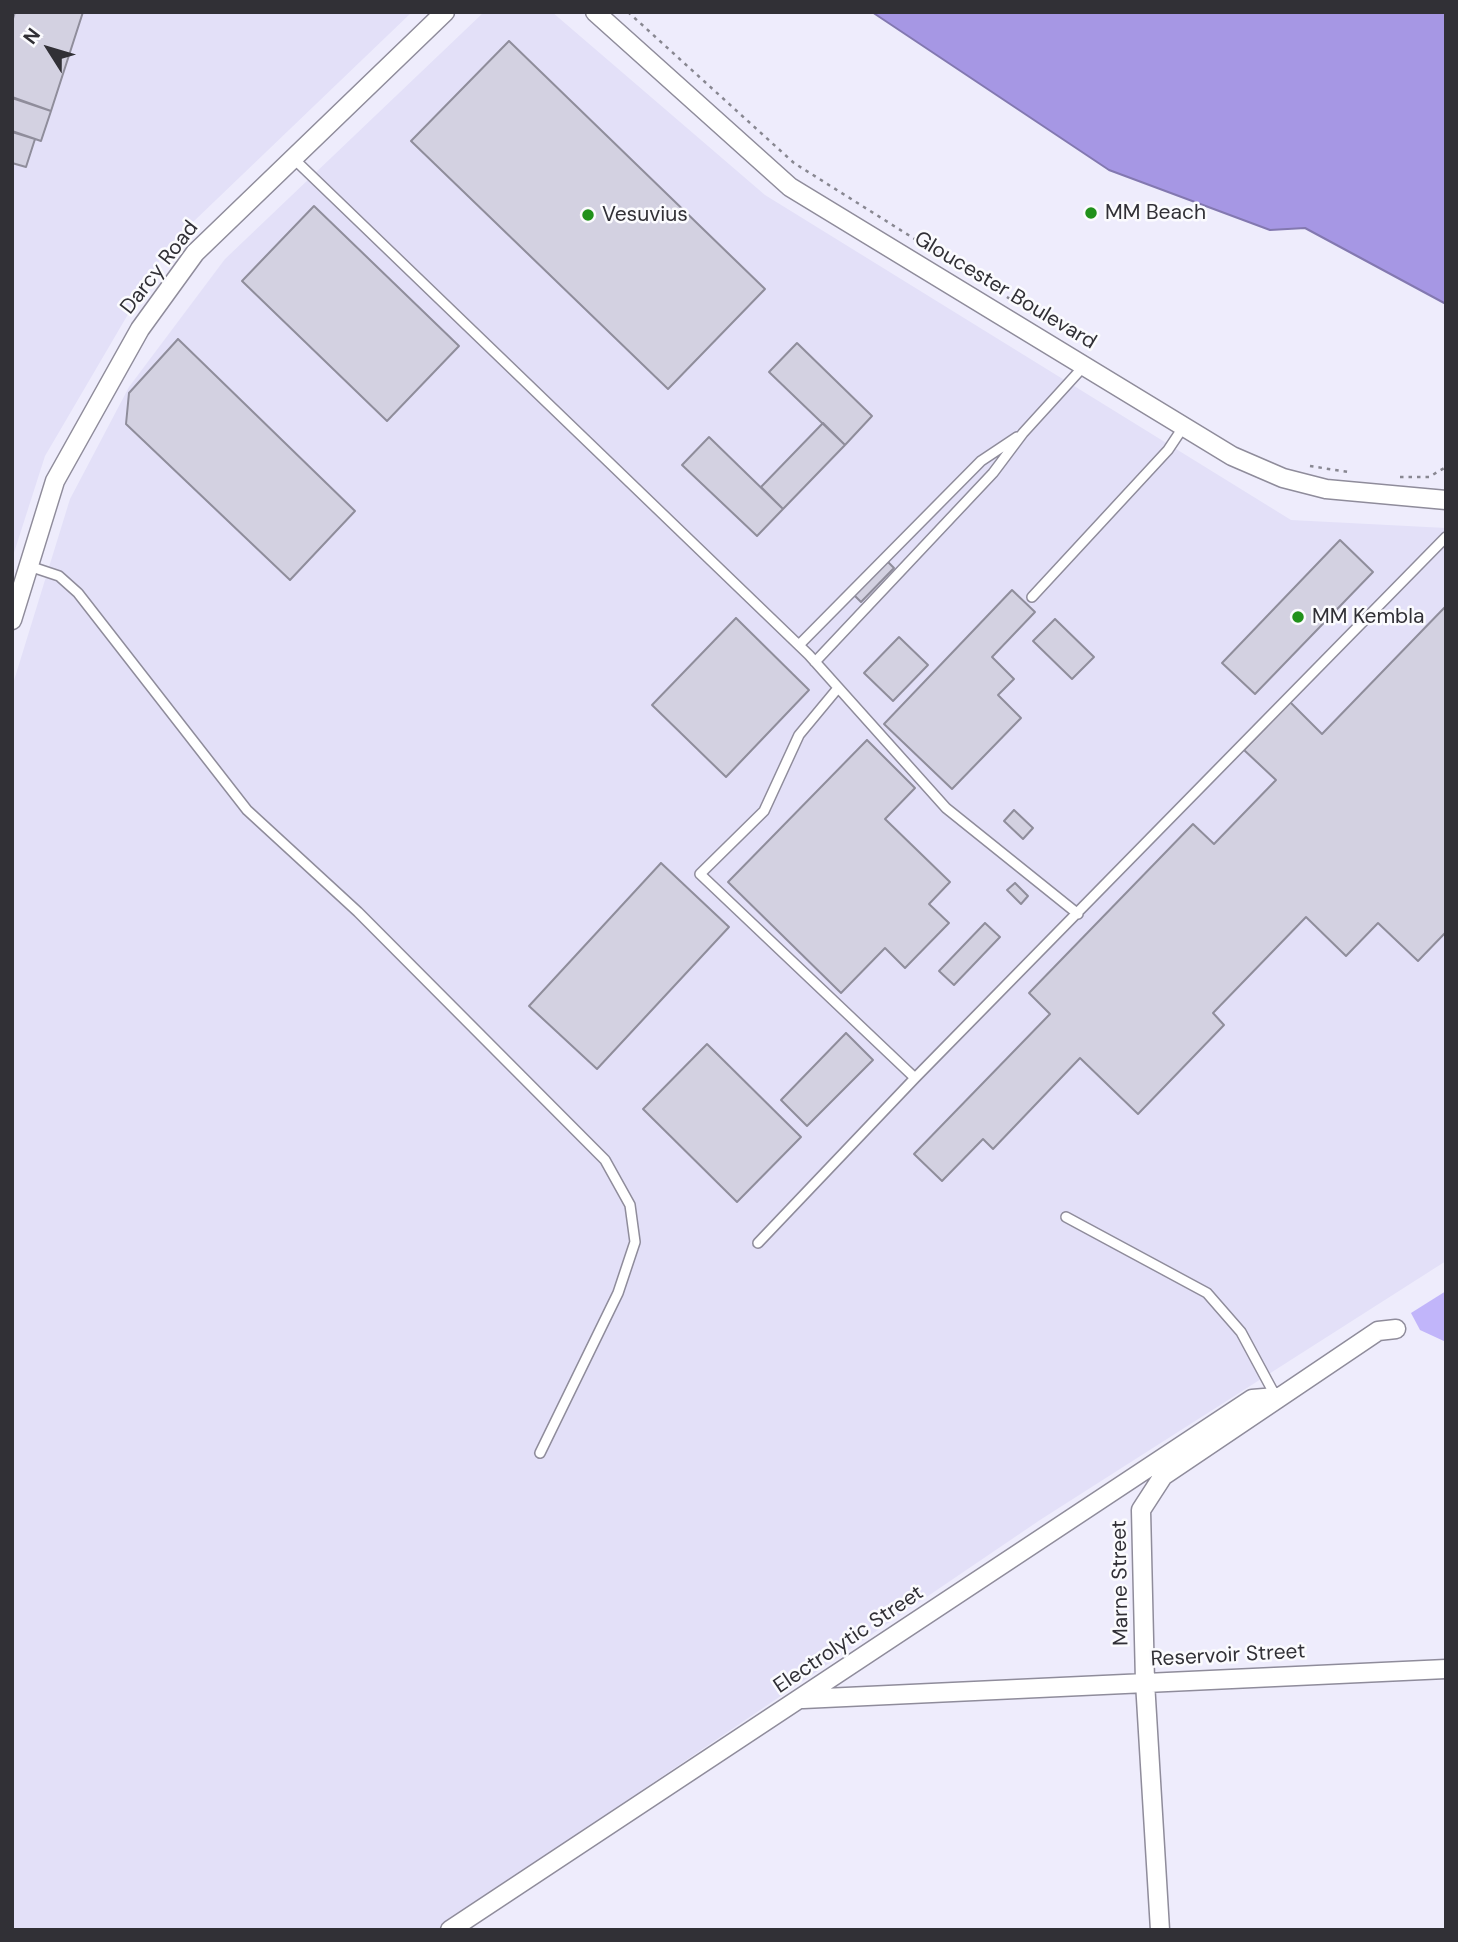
<!DOCTYPE html>
<html>
<head>
<meta charset="utf-8">
<style>
  body { margin:0 }
  #map { position:relative; width:1458px; height:1942px; overflow:hidden; background:#eeecfc; font-family:"DM Sans",sans-serif }
  canvas { display:block }
  .frame { position:absolute; inset:0; border:14px solid #313036; pointer-events:none }
  .north { position:absolute; left:14px; top:14px; width:70px; height:70px; -webkit-text-stroke:5px #fbfbfe; paint-order:stroke; rotate:307deg; font-size:19px; font-weight:700; line-height:28px; text-align:center; color:#313036 }
  .north::after { content:''; display:block; margin:auto; width:24px; height:32px; background:#313036; clip-path:polygon(50% 0,100% 100%,50% 72%,0 100%) }
</style>
</head>
<body>
<div id="map">
<canvas width="1458" height="1942"></canvas>
<div class="frame"></div>
<div class="north">N</div>
</div>
<script>
const ctx = document.querySelector('canvas').getContext('2d');
ctx.lineJoin = 'round';
function fill(path, color) { ctx.fillStyle = color; ctx.fill(path, 'evenodd'); }
const poly = rows => new Path2D(rows.map(r => 'M' + r).join(''));
function strokePath(path, color, width, dash) { ctx.strokeStyle = color; ctx.lineWidth = width; ctx.lineCap = dash ? 'butt' : 'round'; ctx.setLineDash(dash || []); ctx.stroke(path); }
function write(font, color, halo, rows, align = 'center') {
  ctx.font = font + ' "DM Sans",sans-serif'; ctx.lineWidth = 5; ctx.setLineDash([]); ctx.textBaseline = 'middle'; ctx.strokeStyle = halo; ctx.fillStyle = color; for (const [text, x, y, turn = 0] of rows) {
    ctx.save(); ctx.translate(x, y); ctx.rotate((+turn || 0) * Math.PI / 180); ctx.textAlign = isNaN(turn) ? turn : align; if (halo) ctx.strokeText(text, 0, 0); ctx.fillText(text, 0, 0); ctx.restore();
  }
}
fill(poly([
  [12,12,412,12,168,246,45,456,12,559],
  [484,12,552,12,765,195,1291,520,1446,528,1446,1261,1040,1520,436,1930,12,1930,12,687,70,499,129,387,225,259]
]), '#e3e0f8');
fill(poly([
  [1446,1291,1446,1342,1420,1330,1411,1313]
]), '#c1b5fa');
const water = poly([
  [872,12,1446,12,1446,304,1305,228,1270,230,1109,170,872,12]
]);
fill(water, '#a697e4');
strokePath(water, '#8378b0', 2);
const building = poly([
  [15,12,83,12,51,111,12,97,12,22,15,12],
  [509,41,765,289,668,389,411,141,509,41],
  [12,98,51,111,41,141,12,131,12,98],
  [12,132,35,139,26,167,12,163,12,132],
  [314,206,459,346,387,421,242,281,314,206],
  [178,339,355,511,290,580,126,424,129,393,178,339],
  [797,343,872,416,845,445,769,372,797,343],
  [823,423,845,445,783,509,761,487,823,423],
  [709,437,783,509,757,536,682,465,709,437],
  [1340,540,1373,572,1255,694,1222,663,1340,540],
  [885,559,894,568,861,602,852,593,885,559],
  [1012,590,1035,612,992,657,1014,679,998,695,1021,718,952,789,884,724,1012,590],
  [1446,606,1446,932,1418,961,1378,923,1346,956,1306,917,1213,1013,1224,1025,1138,1114,1080,1058,993,1149,983,1139,942,1181,914,1154,1050,1014,1029,993,1193,824,1214,844,1276,780,1244,750,1290,702,1322,734,1446,606],
  [736,618,809,690,726,777,652,705,736,618],
  [1055,619,1094,657,1072,679,1033,641,1055,619],
  [899,637,928,665,893,701,864,673,899,637],
  [867,740,915,788,885,819,950,882,929,904,949,923,905,968,885,948,841,993,728,882,867,740],
  [1014,810,1033,828,1023,839,1004,821,1014,810],
  [661,863,729,927,597,1069,529,1006,661,863],
  [1015,883,1028,896,1021,904,1007,890,1015,883],
  [985,923,1000,937,954,985,939,971,985,923],
  [846,1033,873,1060,807,1126,781,1100,846,1033],
  [707,1044,801,1137,737,1202,643,1109,707,1044]
]);
fill(building, '#d3d1e1');
strokePath(building, '#8f8d9b', 2);
const lane = poly([
  [293,158,809,655,946,808,1078,914],
  [29,566,59,576,78,593,247,810,358,912,605,1160,630,1205,635,1242,618,1293,540,1453],
  [1032,597,1168,450,1184,426],
  [799,645,981,461,1017,437],
  [815,662,993,473,1023,433,1084,366],
  [838,688,799,735,764,811,700,874,915,1078],
  [1066,1217,1207,1293,1241,1332,1276,1397],
  [758,1243,915,1078,1446,537]
]);
const street = poly([
  [595,12,790,187,1232,456,1283,478,1326,489,1446,500],
  [12,620,55,481,140,329,195,253,445,12],
  [803,1699,1446,1669],
  [450,1930,1252,1399,1276,1397],
  [1160,1930,1145,1682,1141,1510,1163,1476,1378,1331,1396,1329]
]);
strokePath(lane, '#8f8c9b', 12);
strokePath(street, '#8f8c9b', 21);
strokePath(poly([
  [628,12,794,163,1053,326],
  [1310,466,1348,472],
  [1400,477,1429,477,1446,467]
]), '#888791', 2.5, [3.5, 5]);
strokePath(lane, '#fff', 9);
strokePath(street, '#fff', 18);
for (const [x, y, r, color] of [
  [1091,213,7,"#21911b"],
  [588,215,7,"#21911b"],
  [1298,617,7,"#21911b"]
]) { const dot = new Path2D(); dot.arc(x, y, r, 0, 2 * Math.PI); ctx.fillStyle = color; ctx.fill(dot); strokePath(dot, '#fbfbfe', 2.5); }
write('21px', '#313036', '#fbfbfe', [
  ["MM Beach",1105,213],
  ["Vesuvius",602,215],
  ["MM Kembla",1312,617]
], 'left');
write('21px', '#313036', '#fbfbfe', [
  ["Darcy Road",160,268,-52],
  ["Gloucester Boulevard",1005,291,31],
  ["Marne Street",1121,1583,-91],
  ["Electrolytic Street",849,1640,-34],
  ["Reservoir Street",1228,1656,-3]
]);
</script>
</body>
</html>
